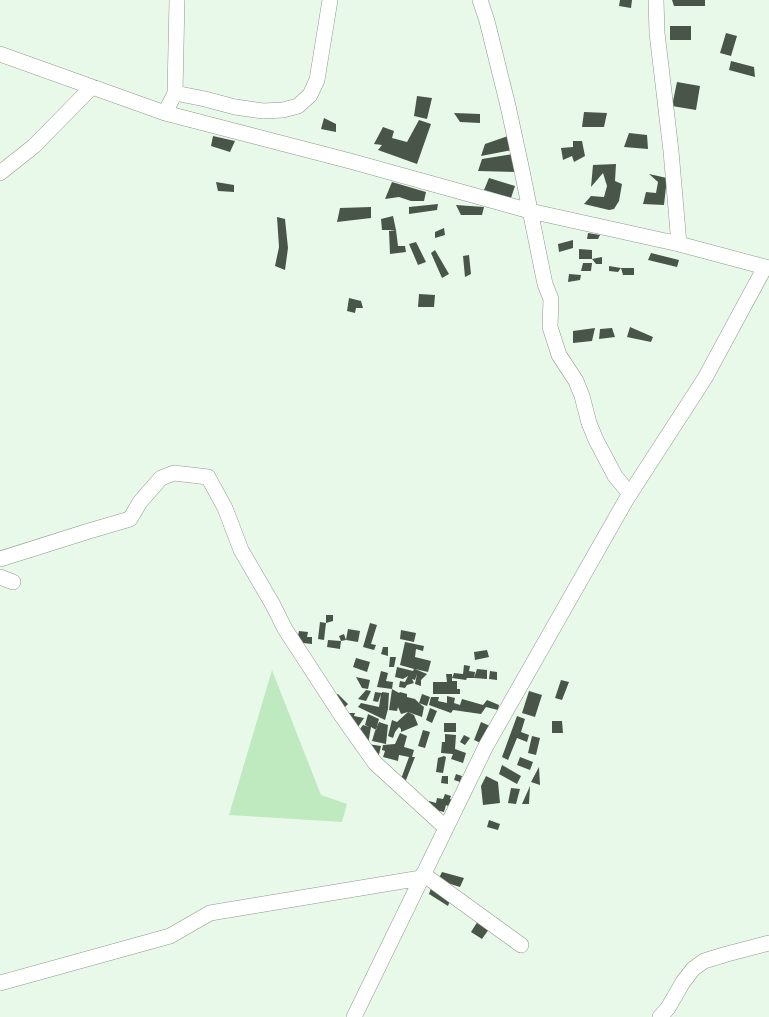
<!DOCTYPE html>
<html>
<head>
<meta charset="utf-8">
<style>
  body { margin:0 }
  canvas { display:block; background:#e9f9e9 }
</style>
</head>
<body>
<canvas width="769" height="1017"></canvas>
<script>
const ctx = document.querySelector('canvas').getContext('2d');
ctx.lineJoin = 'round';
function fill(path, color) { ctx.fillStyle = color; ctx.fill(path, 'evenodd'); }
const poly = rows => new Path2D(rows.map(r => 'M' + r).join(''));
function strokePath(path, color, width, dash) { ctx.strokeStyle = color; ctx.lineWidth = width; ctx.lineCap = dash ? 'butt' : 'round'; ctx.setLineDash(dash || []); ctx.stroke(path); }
fill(poly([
  [272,670,321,795,347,804,342,822,229,815]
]), '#bfeac0');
fill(poly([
  [620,0,632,0,631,8,619,6],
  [672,0,705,0,705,6,674,6],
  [670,26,691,26,691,40,670,40],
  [726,33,737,36,731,56,720,53],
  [731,61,754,67,755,77,729,70],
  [677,82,700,86,696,110,672,106],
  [417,96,432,98,427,119,414,116],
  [584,112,607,113,604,127,582,127],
  [454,113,480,114,480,123,460,122],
  [324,118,336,124,336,132,321,129],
  [419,120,431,124,417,164,378,150,382,145,374,144,383,127,394,131,392,138,407,142],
  [629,133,647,135,648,149,624,147],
  [213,136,235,141,230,152,211,146],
  [508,136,512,150,481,156,485,144],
  [573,141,582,141,585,156,574,162,572,156,563,160,561,148,573,147],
  [513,154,516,172,478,171,482,159],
  [616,164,615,181,622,184,619,201,614,209,609,210,584,204,591,196,604,197,607,186,603,173,591,187,593,165],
  [649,174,667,178,664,205,643,204,646,192,656,193,658,182],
  [489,178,515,186,511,198,484,190],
  [216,182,234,185,234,192,218,191],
  [392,182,426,192,424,201,411,201,399,197,385,199],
  [438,204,437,210,409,214,409,207],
  [456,205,484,207,482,215,461,215],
  [371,207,371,218,337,222,340,208],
  [393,216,396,230,382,230,381,219],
  [277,217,285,219,288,248,285,270,275,266,279,247],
  [444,228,445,235,435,238,435,232],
  [396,230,398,246,405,246,406,252,390,254,389,231],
  [588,233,600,235,598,239,587,239],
  [573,240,573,248,559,252,558,244],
  [416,242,426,262,418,265,409,244],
  [579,249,592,250,592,259,579,259],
  [435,250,449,274,442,278,431,253],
  [651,253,679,260,677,267,648,260],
  [469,255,471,274,465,277,463,256],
  [602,257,602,264,596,264,592,259],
  [583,263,592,263,591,271,581,271],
  [609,266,621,268,618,272,609,271],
  [621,268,634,268,634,275,623,275],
  [569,274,581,275,580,280,568,282],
  [419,294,435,295,434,307,418,307],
  [349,298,361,301,363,308,356,308,355,313,347,311],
  [630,327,653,337,651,342,627,337],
  [595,328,592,341,573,343,573,331],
  [612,328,615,337,599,339,600,329],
  [326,615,333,615,333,621,326,623],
  [320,622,326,623,324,640,318,639],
  [370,623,377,625,371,644,376,645,374,650,363,647],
  [348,629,360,631,358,642,346,640],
  [401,630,416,633,414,642,400,639],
  [299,631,308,632,307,637,312,637,312,644,303,643,298,636],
  [344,634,346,640,341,641,340,649,327,647,328,640,341,641,339,636],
  [405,642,424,646,423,651,416,649,415,657,431,661,428,672,415,669,427,674,421,680,421,686,415,684,417,674,415,680,412,679,414,683,407,685,405,688,399,687,400,681,405,682,408,676,403,679,395,677,397,667,413,671,414,669,400,665],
  [383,647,388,647,388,656,381,654],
  [487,650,489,657,475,660,474,652],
  [390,657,396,657,394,667,389,667],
  [356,658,370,662,367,672,353,667],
  [464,665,470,666,469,671,475,672,474,678,477,669,487,670,487,679,474,678,467,678,466,680,452,678,454,673,463,674],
  [381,671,388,673,386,681,393,682,392,689,399,693,400,692,407,694,407,697,415,699,419,703,422,694,430,697,427,706,419,703,424,707,422,717,408,712,414,715,418,725,401,732,401,729,399,727,395,732,393,738,388,736,392,720,397,722,408,712,401,714,398,707,397,711,389,710,392,689,377,687],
  [490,671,497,672,497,680,489,679],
  [446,674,452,674,452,681,457,681,457,689,460,689,460,694,433,694,433,682,447,682],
  [356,677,370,680,368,689,362,688],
  [561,680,569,682,562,700,555,698],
  [366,690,371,691,366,701,358,699],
  [529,691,542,695,535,717,522,713],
  [375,692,382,693,382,692,389,693,388,709,385,720,358,707,361,703,379,707,381,694,378,702,373,701],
  [338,694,348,704,342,710,336,695],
  [447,696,455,698,454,703,460,705,462,699,483,705,487,700,499,705,498,710,486,707,481,714,453,710,451,713,429,705,431,697,439,697,438,701,447,703],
  [430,708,437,711,432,723,426,720],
  [348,713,355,713,354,716,364,718,354,733],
  [368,714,379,719,376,730,371,727,368,744,381,746,377,763,357,733,363,725,369,727,365,725],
  [517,716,525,719,521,732,529,735,527,742,517,738,508,760,502,757],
  [552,721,562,721,563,733,552,733],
  [379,722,388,725,386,744,372,741,375,731],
  [481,722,490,726,483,744,474,740],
  [444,723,456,723,456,732,444,732],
  [423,730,430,732,425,748,418,746],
  [400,733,407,736,404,747,414,750,412,757,415,757,406,780,401,779,409,757,399,755,398,761,383,757,385,751,382,750,383,745,395,744],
  [445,734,456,735,455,749,466,753,463,763,451,759,453,754,441,753,442,742,445,742],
  [464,735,470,738,465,745,460,742],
  [532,736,540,738,536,755,528,753],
  [444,756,446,757,443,773,436,772,438,758],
  [520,757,533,762,530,770,517,765],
  [502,765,521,776,517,784,499,774],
  [539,767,540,785,531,782],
  [456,774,462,776,460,782,454,780],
  [442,776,448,776,448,784,441,783],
  [486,776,498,782,500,803,483,805,481,786],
  [530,786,529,804,522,804],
  [511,788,520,789,516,804,508,803],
  [445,794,451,796,450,799,452,800,450,807,446,805,444,812,427,808,429,801,436,803,437,798,443,799],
  [489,820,500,824,498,830,487,827],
  [442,872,464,878,460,887,438,880],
  [432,885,451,898,448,906,429,894],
  [478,921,489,929,482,939,471,932]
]), '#495549');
const street = poly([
  [480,0,487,21,508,106,521,166,545,284,551,299,550,327,559,355,576,381,582,396,589,423,596,440,615,476,630,494],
  [656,0,657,33,671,151,679,244],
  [0,54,165,113,350,161,530,211,679,244,769,268],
  [175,93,205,99,235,107,263,111,283,110,298,106,310,95,317,80,330,0],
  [165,113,175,93,177,0],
  [0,173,34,146,92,87],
  [0,559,89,531,130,519,140,502,161,478,174,473,208,477,225,508,241,550,273,605,285,629,341,715,375,763,446,828],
  [0,577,13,582],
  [423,874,521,945],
  [0,983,170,936,210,913,421,878],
  [354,1017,486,746,626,500,705,378,765,267],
  [660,1017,668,1008,683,982,693,969,704,961,727,954,769,943]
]);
strokePath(street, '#8c9a8c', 16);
strokePath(street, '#fff', 15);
</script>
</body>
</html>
